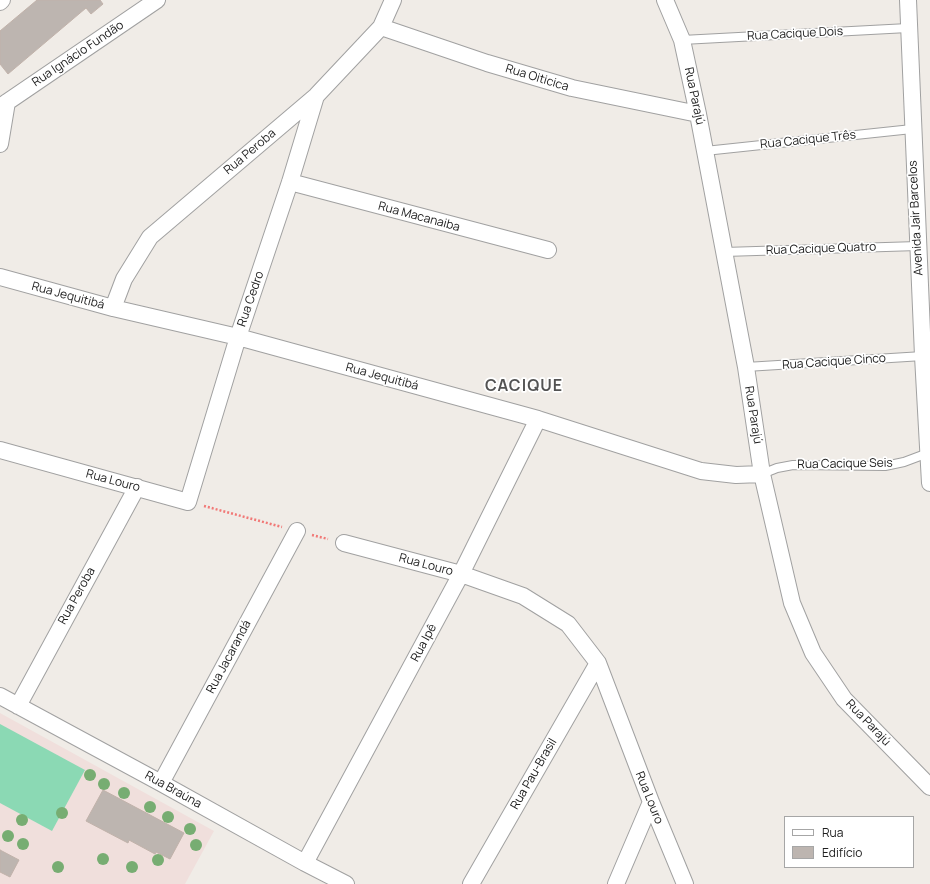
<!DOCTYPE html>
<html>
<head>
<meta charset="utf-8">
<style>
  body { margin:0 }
  #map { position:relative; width:930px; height:884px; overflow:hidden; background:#f0ece7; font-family:Manrope,sans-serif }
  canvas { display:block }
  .legend { position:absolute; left:784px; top:816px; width:130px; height:52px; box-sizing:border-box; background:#fff; border:1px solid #a6a6a6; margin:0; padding:5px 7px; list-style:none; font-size:12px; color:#202020 }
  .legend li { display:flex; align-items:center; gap:8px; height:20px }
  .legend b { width:20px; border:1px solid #a6a6a6 }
</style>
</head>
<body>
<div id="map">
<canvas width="930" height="884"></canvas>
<ul class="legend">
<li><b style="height:5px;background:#fff"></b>Rua</li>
<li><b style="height:11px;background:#bdb5b0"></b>Edifício</li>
</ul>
</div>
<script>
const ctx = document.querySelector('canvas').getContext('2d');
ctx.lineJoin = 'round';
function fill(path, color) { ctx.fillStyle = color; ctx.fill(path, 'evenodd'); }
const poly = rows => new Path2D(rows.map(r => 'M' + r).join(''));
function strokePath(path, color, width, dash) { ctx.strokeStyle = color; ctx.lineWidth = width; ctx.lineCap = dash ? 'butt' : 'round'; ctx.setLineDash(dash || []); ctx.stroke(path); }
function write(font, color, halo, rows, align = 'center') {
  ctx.font = font + ' Manrope,sans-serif'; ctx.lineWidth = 3.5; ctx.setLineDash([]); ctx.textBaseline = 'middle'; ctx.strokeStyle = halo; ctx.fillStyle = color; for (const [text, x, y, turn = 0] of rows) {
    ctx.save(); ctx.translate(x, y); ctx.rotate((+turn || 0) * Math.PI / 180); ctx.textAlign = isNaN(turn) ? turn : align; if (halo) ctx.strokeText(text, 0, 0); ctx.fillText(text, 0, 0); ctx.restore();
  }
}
fill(poly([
  [0,713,214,831,185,884,0,884]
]), '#f0dfdc');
fill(poly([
  [0,724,85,770,52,831,0,803]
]), '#8bd9b4');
const building = poly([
  [37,0,100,0,103,4,91,14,86,8,8,74,0,64,0,31,37,0],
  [103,790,184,833,170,859,156,852,155,854,129,840,128,843,86,821,103,790],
  [0,850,19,860,10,877,0,872,0,850]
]);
fill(building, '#bdb5b0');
strokePath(building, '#c1b2aa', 1);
const service = poly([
  [682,40,908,28],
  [705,151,912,129],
  [724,252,918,246],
  [746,367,923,356],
  [762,474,777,468,793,465,885,466,904,462,928,453]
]);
const minor = poly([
  [665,0,682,40,698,114,746,367,762,474,792,603,813,653,844,699,930,787],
  [908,0,923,356,930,483],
  [0,2,2,0],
  [381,27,487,63,572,88,698,114],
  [0,107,157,0],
  [0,144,7,102],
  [290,182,548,250],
  [0,277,113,308,238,337,538,419,701,471,736,475,762,474],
  [113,308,124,279,150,237,316,96,381,27,393,0],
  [0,450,188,502,238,337,290,182,316,96],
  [344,543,461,574,523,596,568,624,598,663,651,802,685,884],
  [0,696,161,783,305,863,346,884],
  [18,706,137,487],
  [161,783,297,531],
  [305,863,461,574,538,419],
  [471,884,598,663],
  [616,884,651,802]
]);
strokePath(service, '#a1a1a1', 10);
strokePath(minor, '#a1a1a1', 18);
strokePath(poly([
  [204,506,282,527],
  [312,535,328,539]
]), '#f17977', 2.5, [2, 2]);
strokePath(service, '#fff', 8);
strokePath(minor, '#fff', 16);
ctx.fillStyle = '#77ad72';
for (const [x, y] of [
  [90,775],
  [104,784],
  [124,793],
  [150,807],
  [62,813],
  [168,817],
  [22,820],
  [190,829],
  [8,836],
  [23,844],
  [196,845],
  [103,859],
  [158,860],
  [58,867],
  [132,867]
]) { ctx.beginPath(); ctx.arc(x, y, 6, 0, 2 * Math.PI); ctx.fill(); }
write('12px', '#202020', '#fff', [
  ["Rua Cacique Dois",795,34,-3],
  ["Rua Ignácio Fundão",78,54,-34],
  ["Rua Oiticica",537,78,17],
  ["Rua Parajú",694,96,78],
  ["Rua Cacique Três",808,140,-6],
  ["Rua Peroba",250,152,-40],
  ["Rua Macanaiba",419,217,15],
  ["Avenida Jair Barcelos",916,218,-93],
  ["Rua Cacique Quatro",821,249,-2],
  ["Rua Jequitibá",68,296,15],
  ["Rua Cedro",251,299,-71],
  ["Rua Cacique Cinco",834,362,-4],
  ["Rua Jequitibá",382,377,15],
  ["Rua Parajú",753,415,81],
  ["Rua Cacique Seis",845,464,-1],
  ["Rua Louro",113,481,15],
  ["Rua Louro",426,565,15],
  ["Rua Peroba",77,596,-61],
  ["Rua Ipê",424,643,-62],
  ["Rua Jacarandá",229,657,-62],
  ["Rua Parajú",868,723,46],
  ["Rua Pau-Brasil",534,774,-60],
  ["Rua Braúna",173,790,29],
  ["Rua Louro",649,798,68]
]);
ctx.letterSpacing = '1px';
write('bold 16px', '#535353', '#fff', [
  ["CACIQUE",524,387]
]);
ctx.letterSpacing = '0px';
</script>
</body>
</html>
